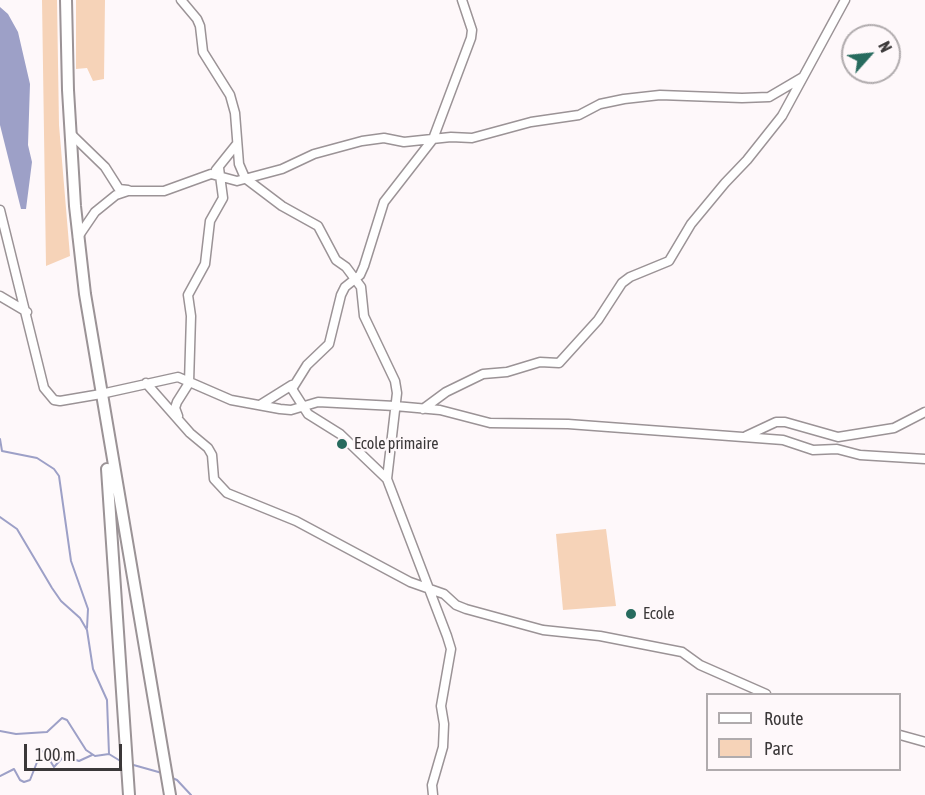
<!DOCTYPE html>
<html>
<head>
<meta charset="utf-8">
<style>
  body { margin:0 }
  #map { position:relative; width:925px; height:795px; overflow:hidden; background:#fef8fa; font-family:"Asap Condensed",sans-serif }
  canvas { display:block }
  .legend { position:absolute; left:706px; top:693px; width:195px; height:78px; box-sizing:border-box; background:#fef8fa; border:2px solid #b0abad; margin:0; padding:8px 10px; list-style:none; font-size:18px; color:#3b3839 }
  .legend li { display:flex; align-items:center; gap:12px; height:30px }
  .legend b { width:30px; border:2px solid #b0abad }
  .north { position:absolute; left:841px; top:24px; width:60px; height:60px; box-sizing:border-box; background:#fef8fa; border:2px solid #b0abad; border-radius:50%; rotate:63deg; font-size:16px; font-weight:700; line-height:24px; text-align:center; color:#3b3839 }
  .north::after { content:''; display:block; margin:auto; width:21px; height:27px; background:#276b5e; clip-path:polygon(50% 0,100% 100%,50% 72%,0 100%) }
  .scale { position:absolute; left:24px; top:744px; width:98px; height:27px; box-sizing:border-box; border:3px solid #3b3839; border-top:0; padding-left:8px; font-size:18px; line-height:21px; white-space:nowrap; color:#3b3839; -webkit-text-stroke:4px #fef8fa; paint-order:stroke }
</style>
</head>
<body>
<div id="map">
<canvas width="925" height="795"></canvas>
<ul class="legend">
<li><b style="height:8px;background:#fff"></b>Route</li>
<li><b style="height:16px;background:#f6d3b8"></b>Parc</li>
</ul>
<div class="north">N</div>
<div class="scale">100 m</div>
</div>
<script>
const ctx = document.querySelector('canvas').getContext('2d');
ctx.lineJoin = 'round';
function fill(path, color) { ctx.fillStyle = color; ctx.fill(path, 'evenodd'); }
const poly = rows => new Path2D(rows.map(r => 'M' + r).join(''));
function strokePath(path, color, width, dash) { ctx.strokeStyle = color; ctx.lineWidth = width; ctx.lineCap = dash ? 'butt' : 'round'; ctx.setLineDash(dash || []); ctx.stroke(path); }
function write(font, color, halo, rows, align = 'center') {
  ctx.font = font + ' "Asap Condensed",sans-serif'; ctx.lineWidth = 5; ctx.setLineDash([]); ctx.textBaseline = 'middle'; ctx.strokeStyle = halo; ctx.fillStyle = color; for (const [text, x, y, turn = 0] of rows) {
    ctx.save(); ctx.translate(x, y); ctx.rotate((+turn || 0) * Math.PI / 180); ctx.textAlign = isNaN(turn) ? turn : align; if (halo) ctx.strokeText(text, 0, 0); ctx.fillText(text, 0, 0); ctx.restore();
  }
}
fill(poly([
  [42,0,57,0,59,125,70,256,46,266],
  [76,0,105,0,104,79,93,81,87,68,76,69],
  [606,529,616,606,563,610,556,534]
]), '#f6d3b8');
fill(poly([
  [0,7,8,14,18,32,30,84,28,145,32,162,26,209,21,209,0,125]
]), '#9da0c7');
strokePath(poly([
  [0,439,2,451,37,458,54,469,59,476,71,561,88,609,87,628],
  [0,517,17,529,52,588,61,601,80,618,87,630,93,669,107,700,109,754,122,762],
  [0,731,16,734,47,732,62,718,67,720,86,750,95,756,109,754],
  [130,764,162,773],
  [0,776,14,769,20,780,24,782,30,780,41,752,44,751,54,767,64,756,79,761,92,755],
  [170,777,177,780,191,795]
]), '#9da0c7', 2);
const minor = poly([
  [181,0,197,19,200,26,203,52,230,95,235,113,239,164,245,178,282,206,318,226,336,260,346,267,361,287,364,316,395,381,397,393,387,479],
  [71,134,105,167,119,189,128,190],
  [216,170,236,145],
  [0,210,44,388,54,400,60,401,101,394,178,377,231,400,280,409,291,410,318,402,395,406,440,410,490,423,568,424,783,440,813,450,837,449,860,455,925,459],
  [78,237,95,212,116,195,128,191,164,191,211,174,237,181,282,169,314,154,362,141,384,138,404,142,451,137,472,138,531,122,579,115,600,104,624,99,660,95,742,98,769,97,803,77],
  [0,296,27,312],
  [146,383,190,433,208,448,212,455,214,479,227,493,296,521,410,582,444,594,456,605,466,609,543,630,600,636,682,652,700,665,766,694],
  [260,405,292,385],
  [423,409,446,392,483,374,507,372,540,362,559,363,598,320,622,283,630,277,669,261,691,224,725,183,747,160,782,116,845,0],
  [178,416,175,408,177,402,189,383,191,316,188,295,205,264,210,221,223,198,219,168],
  [746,436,776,422,785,422,838,437,894,428,925,412],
  [900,735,925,742],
  [433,795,432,785,443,747,444,724,441,706,451,649,447,636,387,479,340,434,308,414,292,389,307,365,329,344,341,295,345,287,360,275,364,266,384,202,433,139,471,38,472,30,462,0]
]);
const major = poly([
  [66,0,68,90,75,206,85,294,170,795],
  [107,469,129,795]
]);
strokePath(minor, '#9b9396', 11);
strokePath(major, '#9b9396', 14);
strokePath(minor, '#fff', 8);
strokePath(major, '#fff', 10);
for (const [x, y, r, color] of [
  [342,444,6,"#276b5e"],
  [631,614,6,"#276b5e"]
]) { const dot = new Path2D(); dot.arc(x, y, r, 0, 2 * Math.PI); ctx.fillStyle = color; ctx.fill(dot); strokePath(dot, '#fef8fa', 2); }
write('16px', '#3b3839', '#fef8fa', [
  ["Ecole primaire",354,444],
  ["Ecole",643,614]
], 'left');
</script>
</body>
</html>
